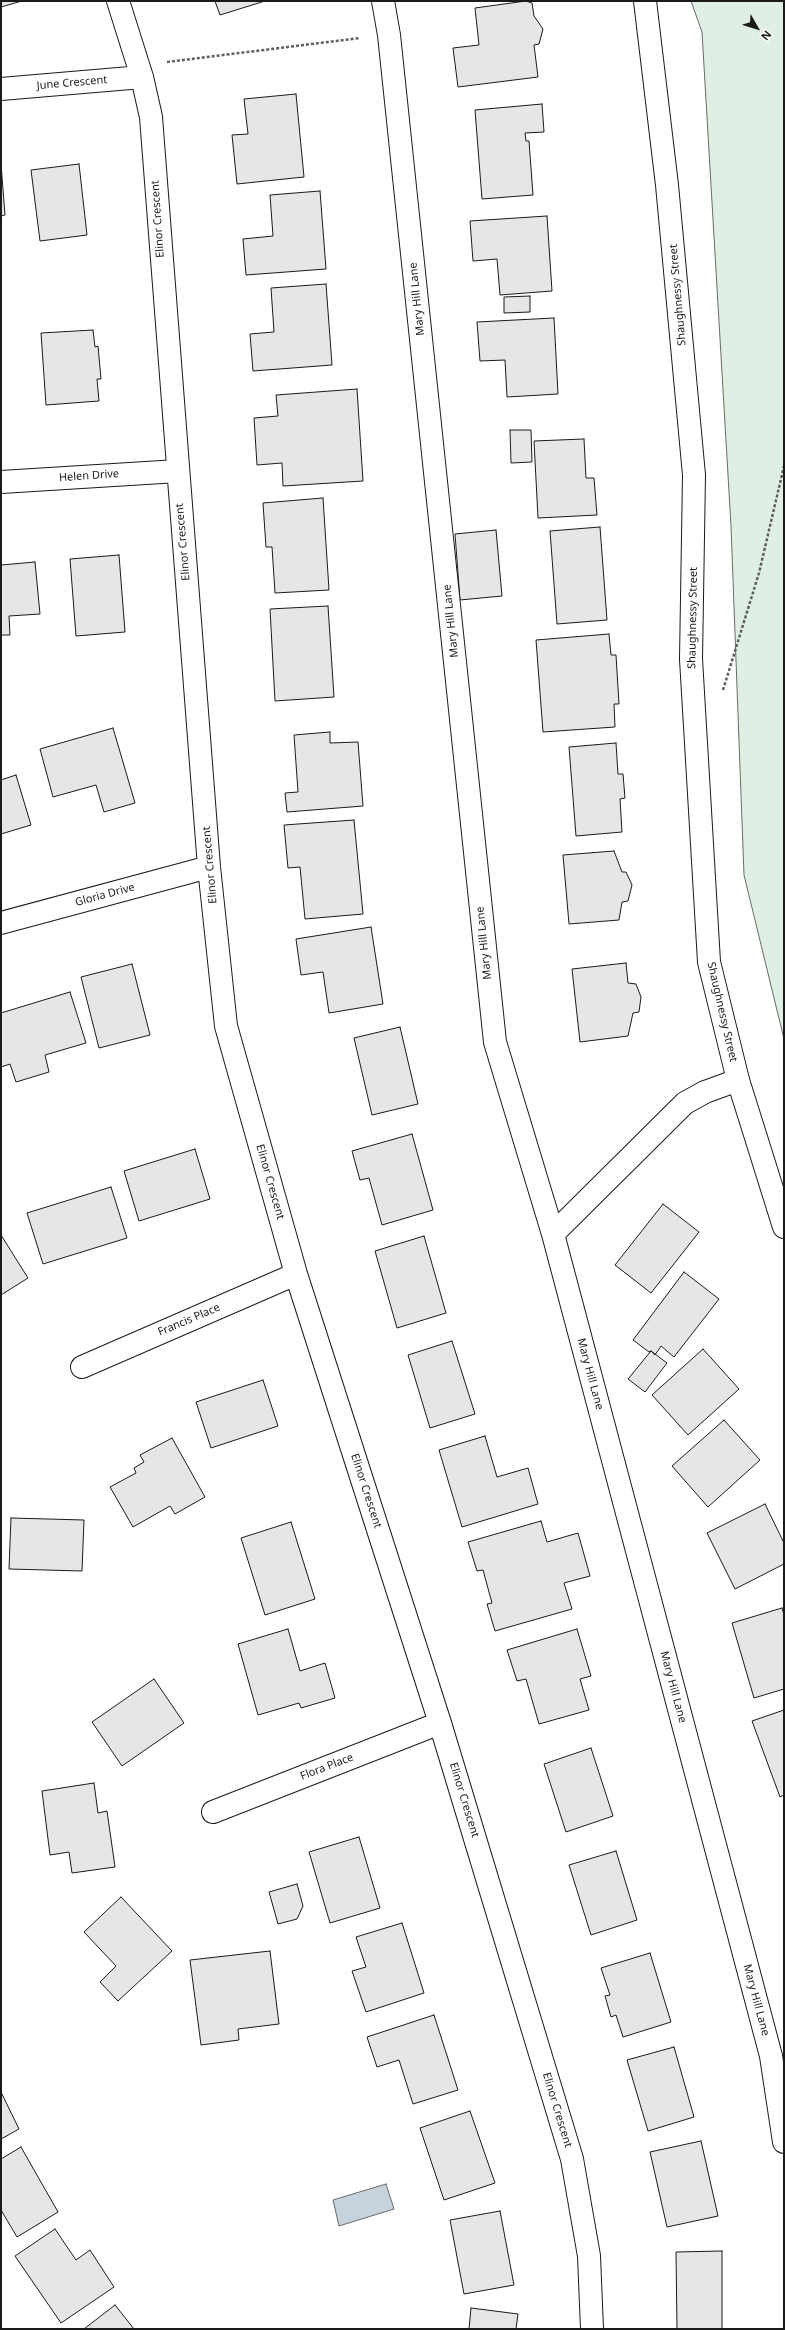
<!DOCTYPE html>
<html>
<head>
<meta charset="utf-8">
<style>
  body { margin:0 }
  #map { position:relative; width:785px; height:2330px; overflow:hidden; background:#fff; font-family:"Noto Sans",sans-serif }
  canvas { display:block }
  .frame { position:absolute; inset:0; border:2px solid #1a1a1a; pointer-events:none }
  .north { position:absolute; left:737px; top:8px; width:40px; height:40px; -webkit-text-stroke:3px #fff; paint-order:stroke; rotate:129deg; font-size:11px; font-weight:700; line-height:16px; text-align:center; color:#1a1a1a }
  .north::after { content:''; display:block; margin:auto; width:14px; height:18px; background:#1a1a1a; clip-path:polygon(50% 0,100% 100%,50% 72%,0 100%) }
</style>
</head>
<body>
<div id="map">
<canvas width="785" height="2330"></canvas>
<div class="frame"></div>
<div class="north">N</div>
</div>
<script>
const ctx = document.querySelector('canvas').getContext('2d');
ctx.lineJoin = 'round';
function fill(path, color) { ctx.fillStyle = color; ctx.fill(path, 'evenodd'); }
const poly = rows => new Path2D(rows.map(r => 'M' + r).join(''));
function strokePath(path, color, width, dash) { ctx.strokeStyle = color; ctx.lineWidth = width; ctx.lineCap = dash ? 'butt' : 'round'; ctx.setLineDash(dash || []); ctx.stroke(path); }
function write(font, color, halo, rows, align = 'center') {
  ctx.font = font + ' "Noto Sans",sans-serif'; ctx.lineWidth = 3; ctx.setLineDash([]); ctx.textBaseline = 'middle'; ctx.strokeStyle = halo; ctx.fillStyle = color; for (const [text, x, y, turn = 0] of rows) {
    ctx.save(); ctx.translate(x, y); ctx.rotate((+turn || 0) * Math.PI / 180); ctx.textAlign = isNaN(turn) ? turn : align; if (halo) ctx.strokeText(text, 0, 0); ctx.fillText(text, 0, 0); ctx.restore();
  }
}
const green = poly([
  [691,1,784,1,784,1039,744,875,731,526,702,32,691,1]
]);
fill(green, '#e0efe3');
strokePath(green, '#6a6a6a', 1);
const water = poly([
  [386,2184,394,2209,339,2226,333,2200,386,2184]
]);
fill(water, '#c6d2dc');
strokePath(water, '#6a6a6a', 1);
const building = poly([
  [1,1,22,1,1,7,1,1],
  [215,1,265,1,220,15,215,1],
  [526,1,532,3,534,16,543,29,539,44,534,45,538,77,458,87,453,48,479,45,475,8,526,1],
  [296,94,304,177,237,184,232,135,248,134,244,99,296,94],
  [542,104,544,132,525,133,526,141,529,141,533,195,482,199,475,110,542,104],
  [1,164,5,215,1,216,1,164],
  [79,164,87,235,40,241,31,170,79,164],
  [320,191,326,269,246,275,243,239,273,236,270,195,320,191],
  [547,216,552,291,500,295,497,259,473,261,470,221,547,216],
  [326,284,332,365,253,371,250,334,274,332,271,288,326,284],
  [530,296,530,312,504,313,504,297,530,296],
  [554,318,558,394,507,397,505,360,480,361,477,322,554,318],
  [93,330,95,347,98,346,101,379,97,379,99,401,46,405,41,333,93,330],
  [357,389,363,481,283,486,282,463,257,465,254,418,278,416,276,395,357,389],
  [510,430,531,430,532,462,511,463,510,430],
  [584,439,586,478,594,478,597,515,538,518,534,441,584,439],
  [323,498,329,590,275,593,272,547,266,547,263,503,323,498],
  [600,527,607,620,557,624,550,531,600,527],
  [496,530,502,596,460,600,455,534,496,530],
  [119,555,125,632,76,636,70,559,119,555],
  [35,562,40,614,9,616,10,635,1,635,1,565,35,562],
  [328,606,334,697,275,701,270,609,328,606],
  [609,634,611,655,616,655,619,704,614,704,615,727,543,732,536,640,609,634],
  [113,728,135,803,104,812,96,785,53,797,40,749,113,728],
  [330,732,330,743,358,742,363,806,287,812,285,793,298,792,294,735,330,732],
  [616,743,618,774,623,774,625,798,620,799,622,832,576,836,569,747,616,743],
  [16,775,31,825,1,834,1,780,16,775],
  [354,820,363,914,305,919,300,867,288,868,284,825,354,820],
  [614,851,622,872,626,872,632,885,628,901,622,902,619,920,569,924,563,855,614,851],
  [371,927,383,1004,329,1013,323,972,301,975,296,939,371,927],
  [626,963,628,983,636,984,641,997,639,1012,633,1013,628,1036,580,1042,572,969,626,963],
  [132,964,150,1035,99,1048,81,977,132,964],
  [70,992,86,1043,45,1055,49,1072,16,1082,10,1064,1,1067,1,1013,70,992],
  [400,1027,418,1104,372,1115,354,1038,400,1027],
  [412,1134,433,1210,382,1225,369,1178,360,1180,352,1151,412,1134],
  [195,1149,210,1199,139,1221,124,1171,195,1149],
  [111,1187,127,1238,43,1264,27,1213,111,1187],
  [663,1204,699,1232,651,1293,615,1265,663,1204],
  [1,1235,28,1278,1,1295,1,1235],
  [424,1236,446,1313,397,1328,375,1251,424,1236],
  [684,1272,719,1299,674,1357,661,1346,655,1355,651,1351,649,1352,633,1340,684,1272],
  [452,1341,475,1414,430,1428,408,1355,452,1341],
  [703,1349,739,1389,688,1435,652,1395,703,1349],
  [651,1351,667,1363,645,1392,628,1379,651,1351],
  [263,1380,278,1426,211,1448,196,1402,263,1380],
  [724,1420,760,1460,708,1507,672,1466,724,1420],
  [485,1436,497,1477,528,1468,538,1504,462,1527,439,1450,485,1436],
  [172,1438,205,1497,175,1514,170,1506,133,1527,110,1487,136,1473,134,1468,144,1462,140,1455,172,1438],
  [765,1504,784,1543,784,1564,735,1589,707,1533,765,1504],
  [11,1518,84,1520,82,1571,9,1569,11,1518],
  [541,1521,547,1542,578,1533,590,1576,564,1583,572,1609,495,1631,487,1604,492,1603,483,1570,477,1571,468,1542,541,1521],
  [291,1522,315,1599,265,1615,241,1538,291,1522],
  [782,1608,784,1615,784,1689,754,1698,732,1623,782,1608],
  [288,1629,300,1671,325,1663,335,1698,301,1708,299,1703,258,1715,238,1644,288,1629],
  [577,1629,591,1676,580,1679,589,1710,539,1724,526,1679,517,1681,507,1650,577,1629],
  [154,1679,184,1723,122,1766,92,1722,154,1679],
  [784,1710,784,1795,780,1797,752,1721,784,1710],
  [591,1748,613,1816,566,1832,544,1764,591,1748],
  [94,1783,98,1813,107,1811,115,1867,72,1873,69,1852,50,1855,42,1791,94,1783],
  [359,1837,380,1908,330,1923,309,1852,359,1837],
  [616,1851,637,1920,591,1935,569,1865,616,1851],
  [297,1884,303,1906,297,1919,278,1924,269,1892,297,1884],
  [121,1897,172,1951,118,2001,100,1982,116,1966,84,1932,121,1897],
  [402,1923,424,1993,366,2012,352,1971,366,1967,356,1937,402,1923],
  [270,1951,279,2024,238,2029,239,2040,201,2045,190,1960,270,1951],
  [650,1953,671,2022,623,2037,616,2015,611,2017,605,1996,610,1995,601,1968,650,1953],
  [434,2015,458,2090,413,2104,399,2060,377,2067,367,2037,434,2015],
  [674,2047,694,2117,648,2131,627,2060,674,2047],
  [1,2092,19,2129,1,2139,1,2092],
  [470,2111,495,2183,444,2200,420,2128,470,2111],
  [701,2141,718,2216,667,2227,650,2152,701,2141],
  [21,2147,58,2212,17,2237,1,2210,1,2159,21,2147],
  [500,2211,514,2285,464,2294,450,2220,500,2211],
  [55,2229,76,2260,90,2250,114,2287,61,2323,15,2256,55,2229],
  [722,2251,722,2329,677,2329,676,2252,722,2251],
  [115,2305,134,2329,84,2329,115,2305],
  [471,2308,518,2314,516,2329,469,2329,471,2308]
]);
fill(building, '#e6e6e6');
strokePath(building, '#1a1a1a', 1);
const minor = poly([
  [118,1,142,77,151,117,209,867,226,1026,296,1274,440,1723,572,2159,589,2256,592,2329],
  [383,1,389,35,495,1042,553,1234,771,2056,784,2142],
  [1,89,142,77],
  [1,482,178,471],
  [1,923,209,867],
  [553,1234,685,1103,705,1092,738,1080],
  [82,1367,296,1274],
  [213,1812,440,1723]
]);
const major = poly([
  [645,1,667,185,694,475,691,659,709,962,738,1080,784,1227]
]);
strokePath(minor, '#1a1a1a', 24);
strokePath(major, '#1a1a1a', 24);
strokePath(poly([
  [167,62,360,38],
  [723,690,759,573,784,466]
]), '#5f5f5f', 2.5, [3, 2]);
strokePath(minor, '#fff', 22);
strokePath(major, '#fff', 22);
write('11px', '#1a1a1a', '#fff', [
  ["June Crescent",72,83,-5],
  ["Elinor Crescent",158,219,-94],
  ["Shaughnessy Street",678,295,-95],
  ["Mary Hill Lane",417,299,-96],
  ["Helen Drive",89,476,-4],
  ["Elinor Crescent",183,542,-95],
  ["Shaughnessy Street",693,618,-89],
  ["Mary Hill Lane",451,621,-96],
  ["Elinor Crescent",210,865,-95],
  ["Gloria Drive",105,895,-15],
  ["Mary Hill Lane",484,943,-96],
  ["Shaughnessy Street",722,1012,77],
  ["Elinor Crescent",270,1182,74],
  ["Francis Place",189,1320,-23],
  ["Mary Hill Lane",590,1374,75],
  ["Elinor Crescent",366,1491,72],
  ["Mary Hill Lane",673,1687,75],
  ["Flora Place",327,1767,-21],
  ["Elinor Crescent",464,1800,73],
  ["Mary Hill Lane",756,2000,75],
  ["Elinor Crescent",557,2110,73]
]);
</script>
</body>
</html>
